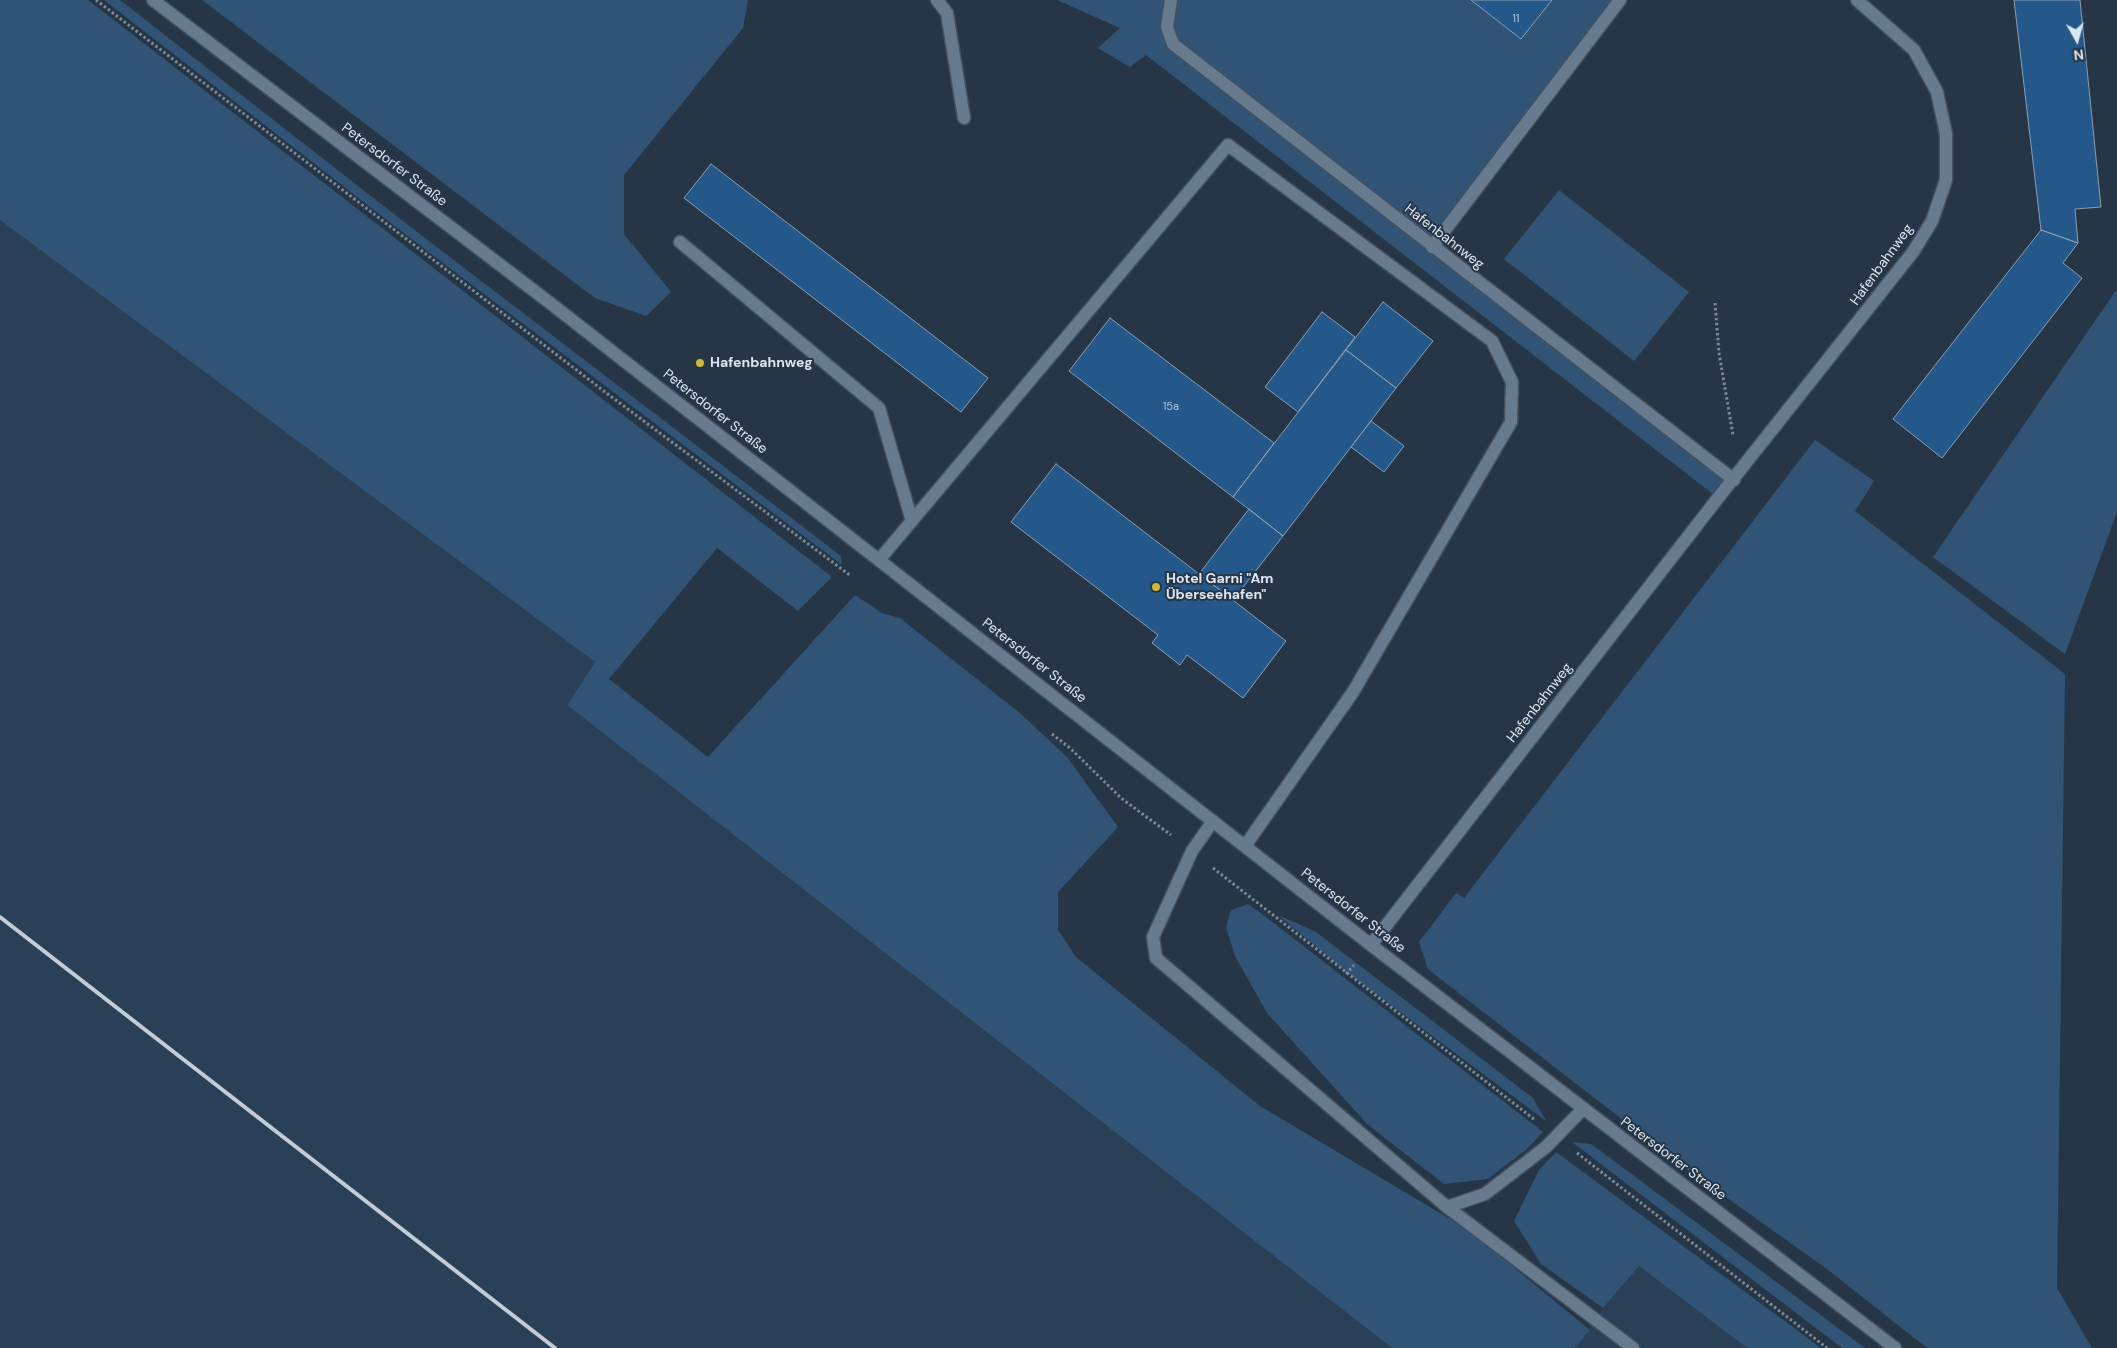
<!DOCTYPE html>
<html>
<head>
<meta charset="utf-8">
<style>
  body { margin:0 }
  #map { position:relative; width:2117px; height:1348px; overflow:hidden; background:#263647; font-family:"DM Sans",sans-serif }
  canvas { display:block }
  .north { position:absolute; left:2052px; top:15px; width:50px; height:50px; -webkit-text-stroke:4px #263647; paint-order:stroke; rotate:173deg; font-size:14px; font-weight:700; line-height:20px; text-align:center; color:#dbe6f0 }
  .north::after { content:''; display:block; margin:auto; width:18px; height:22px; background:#dbe6f0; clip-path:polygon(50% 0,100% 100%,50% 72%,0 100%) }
</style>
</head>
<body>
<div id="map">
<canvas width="2117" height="1348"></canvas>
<div class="north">N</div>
</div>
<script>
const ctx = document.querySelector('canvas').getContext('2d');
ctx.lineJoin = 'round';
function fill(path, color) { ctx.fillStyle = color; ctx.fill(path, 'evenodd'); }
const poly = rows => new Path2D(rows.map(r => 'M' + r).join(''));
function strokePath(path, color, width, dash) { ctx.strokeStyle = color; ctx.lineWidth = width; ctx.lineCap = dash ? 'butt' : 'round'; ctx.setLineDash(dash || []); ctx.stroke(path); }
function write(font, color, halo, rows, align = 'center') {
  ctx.font = font + ' "DM Sans",sans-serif'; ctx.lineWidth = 4; ctx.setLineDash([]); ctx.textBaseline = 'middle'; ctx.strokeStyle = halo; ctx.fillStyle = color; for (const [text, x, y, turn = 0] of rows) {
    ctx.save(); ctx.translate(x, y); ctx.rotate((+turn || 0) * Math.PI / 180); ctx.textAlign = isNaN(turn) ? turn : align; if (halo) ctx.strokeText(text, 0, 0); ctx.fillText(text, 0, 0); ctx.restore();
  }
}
fill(poly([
  [0,220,595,662,567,705,1392,1348,0,1348],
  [1639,1266,1747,1348,1575,1348,1603,1308]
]), '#2a4056');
fill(poly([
  [0,0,88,0,832,577,798,611,717,548,609,679,708,757,855,595,882,613,900,618,1021,714,1067,757,1118,827,1058,892,1058,930,1076,957,1260,1106,1467,1229,1590,1330,1575,1348,1392,1348,567,705,595,662,0,220],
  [104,0,120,0,408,225,841,556,842,565,410,238],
  [202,0,748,0,743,28,624,175,624,234,671,292,646,316,595,298],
  [1057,0,1620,0,1432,247,1734,480,1718,498,1146,55,1130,67,1098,48,1120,28],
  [1559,190,1689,292,1634,361,1504,259],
  [2117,289,2117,512,2065,654,1933,557],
  [1815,440,1874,481,1855,511,2065,674,2057,1288,2092,1348,1927,1348,1827,1269,1685,1168,1438,977,1428,969,1419,942,1456,893,1464,898],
  [1248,904,1270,920,1543,1132,1527,1149,1488,1179,1444,1184,1367,1124,1267,1013,1235,956,1226,927,1231,910],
  [1278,915,1316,932,1533,1098,1546,1121,1348,973],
  [1572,1142,1591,1144,1865,1348,1842,1348],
  [1556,1152,1821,1348,1747,1348,1639,1266,1603,1308,1541,1264,1514,1221,1539,1170]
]), '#315476');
const building = poly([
  [1471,0,1552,0,1521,39,1471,0],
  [2014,0,2080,0,2101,207,2075,209,2078,243,2041,230,2014,0],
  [711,164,988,378,961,412,684,198,711,164],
  [2041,230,2078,243,2063,263,2082,278,1942,458,1893,419,2041,230],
  [1383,302,1433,341,1396,388,1346,350,1383,302],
  [1322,312,1355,337,1298,412,1265,387,1322,312],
  [1110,318,1274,443,1233,497,1069,371,1110,318],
  [1346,350,1396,388,1283,536,1233,497,1346,350],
  [1371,421,1404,446,1384,472,1351,447,1371,421],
  [1056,464,1286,641,1243,698,1187,655,1180,665,1152,643,1158,635,1011,522,1056,464],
  [1249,509,1283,536,1233,600,1199,574,1249,509]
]);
fill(building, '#24588a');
strokePath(building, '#8a9eb2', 1);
const lane = poly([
  [937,0,947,13,964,118],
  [680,242,879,408,912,521],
  [1432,247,1620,0],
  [879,560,1228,145,1492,341,1512,382,1511,422,1353,692,1245,846],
  [1213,821,1192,851,1153,937,1156,958,1447,1207,1485,1194,1546,1147,1583,1109],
  [1447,1207,1633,1348]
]);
const street = poly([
  [153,0,554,306,1371,945,1895,1348],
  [1171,0,1167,27,1173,44,1734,480],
  [1371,945,1718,498,1913,252,1932,221,1946,180,1946,134,1937,92,1914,50,1857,0]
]);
strokePath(lane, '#435160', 15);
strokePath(street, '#435160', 15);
strokePath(poly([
  [96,0,605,392,851,576],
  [1715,303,1719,353,1733,435],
  [1052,734,1070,748,1121,798,1171,835],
  [1213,868,1535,1120],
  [1346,974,1354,965],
  [1577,1153,1827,1348]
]), '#7b8996', 3, [2.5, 2.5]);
strokePath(lane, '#687b8e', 12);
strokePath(street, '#687b8e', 12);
strokePath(poly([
  [0,917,555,1348]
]), '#c0ccd7', 4);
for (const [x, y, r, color] of [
  [700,363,5,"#ceb938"],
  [1156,587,5,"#ceb938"]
]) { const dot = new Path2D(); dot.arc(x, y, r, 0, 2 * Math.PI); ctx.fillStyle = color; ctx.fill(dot); strokePath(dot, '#263647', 2); }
write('11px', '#adc2d6', null, [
  ["11",1516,19],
  ["15a",1171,407]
]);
write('14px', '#dbe6f0', '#263647', [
  ["Petersdorfer Straße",394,165,37],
  ["Hafenbahnweg",1444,237,38],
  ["Hafenbahnweg",1882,265,-54],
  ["Petersdorfer Straße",715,412,38],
  ["Petersdorfer Straße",1034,661,38],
  ["Hafenbahnweg",1540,703,-52],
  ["Petersdorfer Straße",1353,911,38],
  ["Petersdorfer Straße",1673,1159,37]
]);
write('bold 14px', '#dbe6f0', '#263647', [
  ["Hafenbahnweg",710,363],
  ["Hotel Garni \"Am",1166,579],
  ["Überseehafen\"",1166,595]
], 'left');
</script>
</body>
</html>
